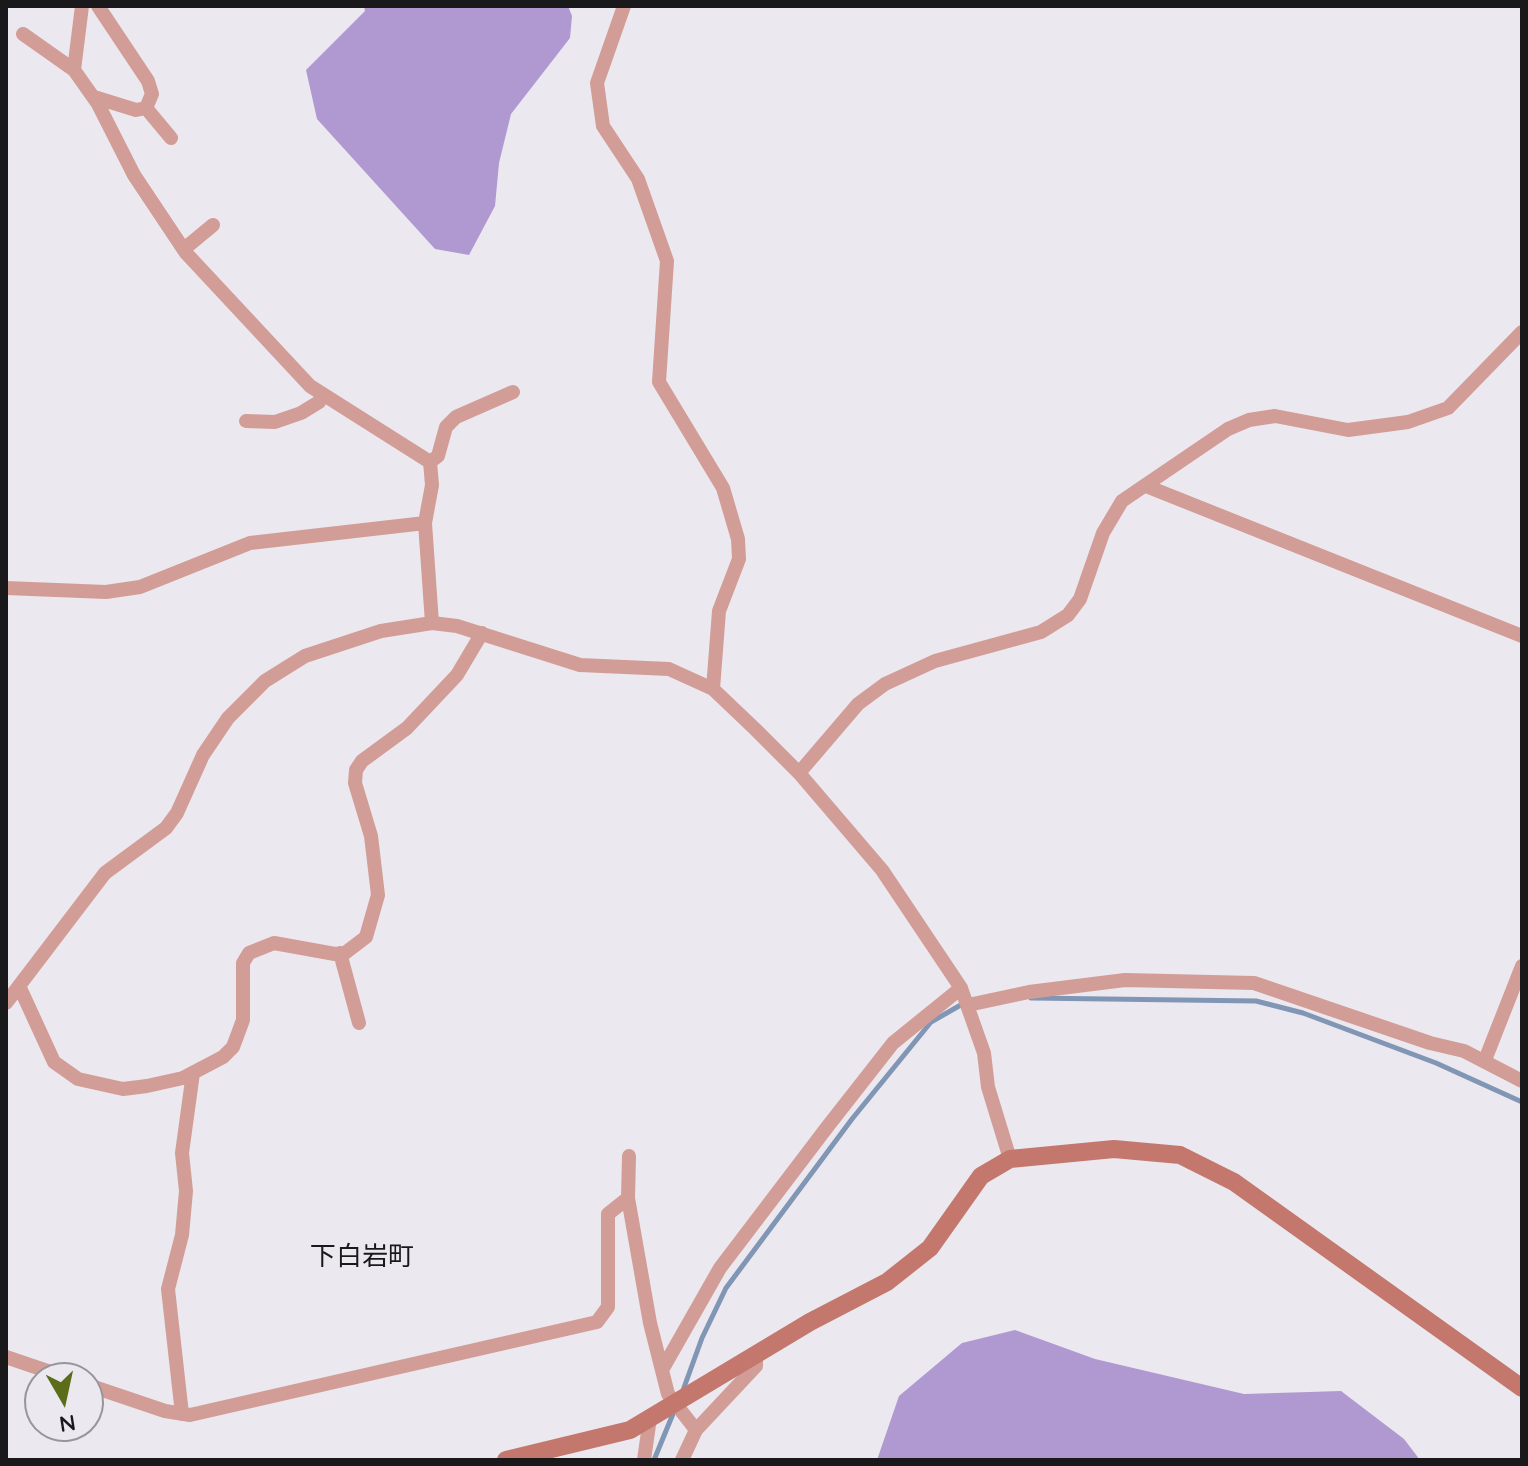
<!DOCTYPE html>
<html>
<head>
<meta charset="utf-8">
<style>
  body { margin:0 }
  #map { position:relative; width:1528px; height:1466px; overflow:hidden; background:#ebe8f0; font-family:Quicksand,sans-serif }
  canvas { display:block }
  .frame { position:absolute; inset:0; border:8px solid #19181b; pointer-events:none }
  .north { position:absolute; left:24px; top:1362px; width:80px; height:80px; box-sizing:border-box; background:#ebe8f0; border:2px solid #97959b; border-radius:50%; rotate:171deg; font-size:22px; font-weight:700; line-height:32px; text-align:center; color:#19181b }
  .north::after { content:''; display:block; margin:auto; width:28px; height:36px; background:#5c6d19; clip-path:polygon(50% 0,100% 100%,50% 72%,0 100%) }
</style>
</head>
<body>
<div id="map">
<canvas width="1528" height="1466"></canvas>
<div class="frame"></div>
<div class="north">N</div>
</div>
<script>
const ctx = document.querySelector('canvas').getContext('2d');
ctx.lineJoin = 'round';
function fill(path, color) { ctx.fillStyle = color; ctx.fill(path, 'evenodd'); }
const poly = rows => new Path2D(rows.map(r => 'M' + r).join(''));
function strokePath(path, color, width, dash) { ctx.strokeStyle = color; ctx.lineWidth = width; ctx.lineCap = dash ? 'butt' : 'round'; ctx.setLineDash(dash || []); ctx.stroke(path); }
function write(font, color, halo, rows, align = 'center') {
  ctx.font = font + ' Quicksand,"Noto Sans JP",sans-serif'; ctx.lineWidth = 6; ctx.setLineDash([]); ctx.textBaseline = 'middle'; ctx.strokeStyle = halo; ctx.fillStyle = color; for (const [text, x, y, turn = 0] of rows) {
    ctx.save(); ctx.translate(x, y); ctx.rotate((+turn || 0) * Math.PI / 180); ctx.textAlign = isNaN(turn) ? turn : align; if (halo) ctx.strokeText(text, 0, 0); ctx.fillText(text, 0, 0); ctx.restore();
  }
}
fill(poly([
  [364,6,568,6,572,16,570,38,511,114,499,163,495,206,469,255,435,249,317,119,306,70,365,11],
  [1015,1330,1095,1359,1244,1394,1341,1391,1404,1439,1420,1460,877,1460,899,1396,962,1343]
]), '#b098d1');
strokePath(poly([
  [1031,998,1256,1001,1303,1013,1436,1063,1522,1102],
  [682,1393,702,1338,726,1288,852,1119,931,1022,966,1002],
  [654,1460,675,1409]
]), '#8196b4', 5);
strokePath(poly([
  [82,6,74,70,98,104,134,175,186,253,310,386,430,462,432,485,425,523,432,623],
  [624,6,597,83,603,126,638,179,667,261,659,382,723,488,738,539,739,559,719,611,713,689],
  [23,34,74,70],
  [94,97,136,110,146,108,152,94,148,81,98,6],
  [146,108,171,138],
  [184,249,213,225],
  [246,421,275,422,301,413,319,402,322,394],
  [430,462,438,456,446,427,456,417,513,392],
  [1146,486,1522,636],
  [6,588,106,592,140,587,250,543,425,523],
  [799,773,858,704,885,684,935,661,1041,632,1068,615,1080,599,1103,533,1122,501,1228,429,1249,420,1275,416,1348,430,1408,422,1448,408,1522,332],
  [340,953,359,1023],
  [20,988,54,1062,78,1079,123,1089,147,1086,183,1078,223,1057,233,1047,243,1020,243,963,249,953,274,943,335,954,345,953,366,937,378,895,371,836,355,783,356,770,362,761,407,728,457,675,482,633],
  [6,1003,105,873,166,828,177,813,203,755,228,718,265,681,305,656,381,631,432,623,457,626,580,665,669,669,713,689,755,729,799,773,882,870,961,988,984,1053,988,1087,1010,1159],
  [968,1005,1029,992,1125,980,1254,983,1430,1043,1464,1051,1522,1081],
  [1485,1060,1522,966],
  [629,1156,628,1198,650,1323,668,1394,696,1430],
  [6,1357,68,1378],
  [662,1370,720,1268,828,1126,893,1043,961,988],
  [88,1385,165,1411,190,1415,597,1322,608,1307,608,1214,628,1198],
  [182,1414,168,1289,182,1235,186,1191,182,1153,193,1073],
  [644,1460,650,1418],
  [682,1460,696,1430,756,1366,756,1356]
]), '#d29d96', 14);
strokePath(poly([
  [506,1460,630,1430,810,1322,887,1282,930,1248,981,1176,1010,1159,1114,1149,1180,1155,1234,1182,1522,1388]
]), '#c3776d', 18);
write('26px', '#19181b', '#ebe8f0', [
  ["下白岩町",362,1257]
]);
</script>
</body>
</html>
